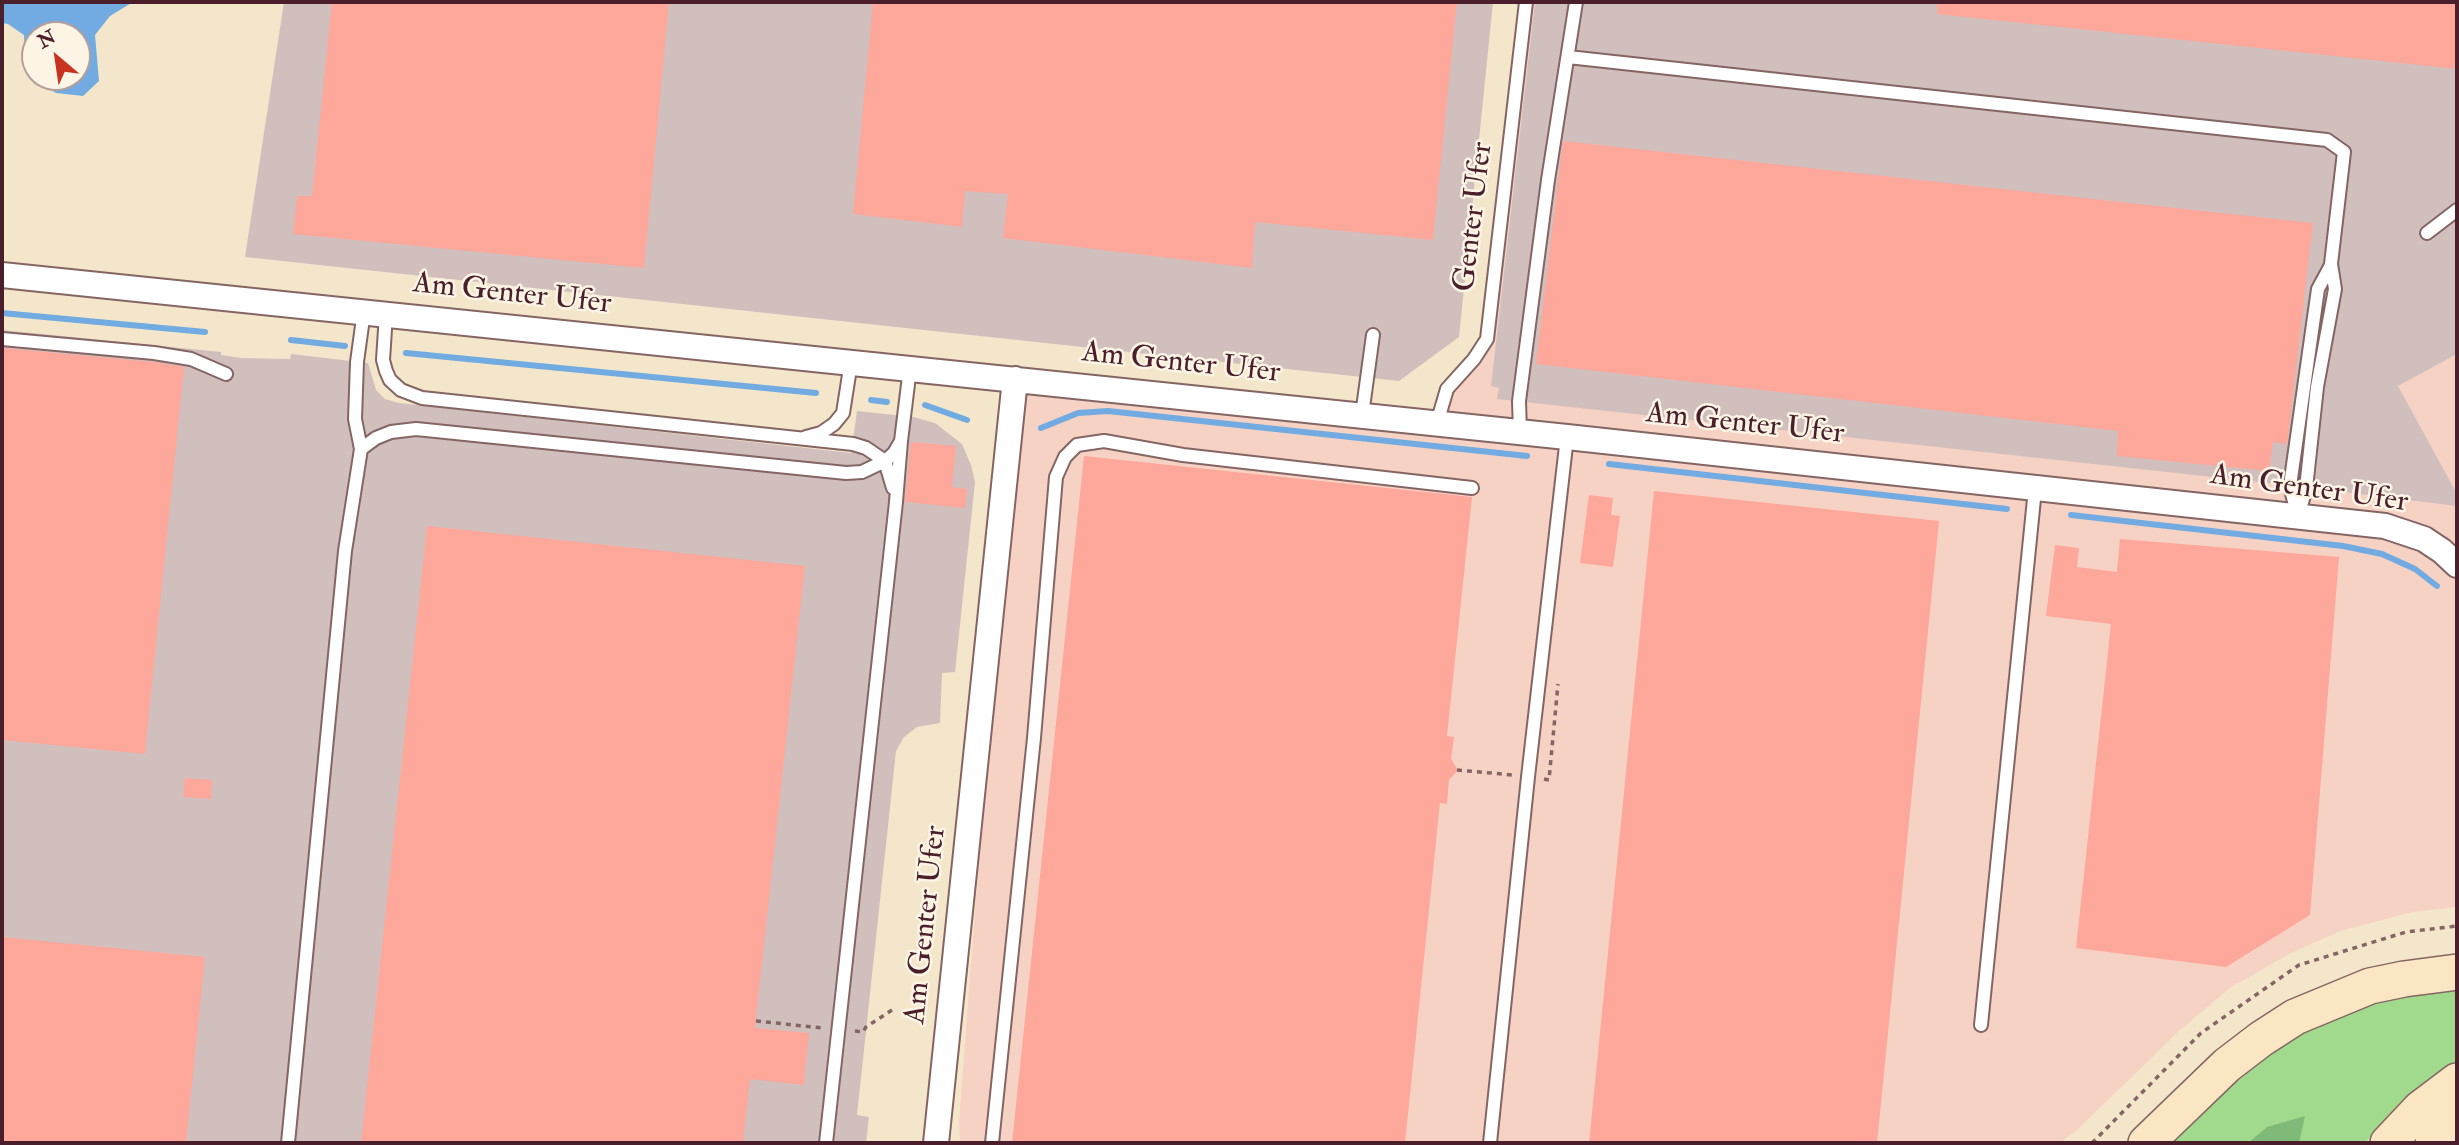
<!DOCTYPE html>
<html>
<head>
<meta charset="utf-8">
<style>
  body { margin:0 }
  #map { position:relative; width:2459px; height:1145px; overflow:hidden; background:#f3e6ca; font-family:"IM FELL Double Pica",serif }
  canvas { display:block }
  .frame { position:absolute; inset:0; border:4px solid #4a1f2b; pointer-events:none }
  .north { position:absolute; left:21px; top:21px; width:70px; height:70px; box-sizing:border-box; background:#fcf5e5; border:2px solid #b59f9b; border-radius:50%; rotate:331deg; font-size:19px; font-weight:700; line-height:28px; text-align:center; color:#4a1f2b }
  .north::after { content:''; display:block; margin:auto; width:24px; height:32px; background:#c8321e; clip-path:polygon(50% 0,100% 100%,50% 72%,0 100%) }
</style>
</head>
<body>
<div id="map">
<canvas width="2459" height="1145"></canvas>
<div class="frame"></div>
<div class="north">N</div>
</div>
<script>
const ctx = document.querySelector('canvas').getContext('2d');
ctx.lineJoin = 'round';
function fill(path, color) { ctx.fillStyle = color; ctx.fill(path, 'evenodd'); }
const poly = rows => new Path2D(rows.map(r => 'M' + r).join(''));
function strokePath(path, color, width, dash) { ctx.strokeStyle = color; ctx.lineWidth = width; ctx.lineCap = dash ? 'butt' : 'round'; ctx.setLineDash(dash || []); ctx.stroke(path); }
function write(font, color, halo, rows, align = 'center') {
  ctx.font = font + ' "IM FELL Double Pica",serif'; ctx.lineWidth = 5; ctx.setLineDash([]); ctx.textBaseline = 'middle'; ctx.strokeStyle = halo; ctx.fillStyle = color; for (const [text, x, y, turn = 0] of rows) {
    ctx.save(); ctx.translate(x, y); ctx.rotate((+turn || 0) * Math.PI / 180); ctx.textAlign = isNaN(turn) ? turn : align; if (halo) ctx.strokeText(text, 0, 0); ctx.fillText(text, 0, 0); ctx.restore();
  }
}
fill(poly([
  [1531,2,2457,2,2457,907,2412,912,2340,931,2287,955,2230,988,2179,1031,2076,1131,2060,1143,960,1143,959,1123,1015,379,1437,423,1448,393,1487,336]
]), '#f6d2c4');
fill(poly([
  [284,2,1493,2,1459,337,1399,381,245,257],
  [1535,2,2457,2,2457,354,2398,386,2457,494,2457,506,2277,484,1497,399,1499,388,1491,386],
  [2,330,221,352,221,355,241,358,290,359,291,354,368,363,376,390,385,399,399,403,851,453,857,411,913,417,935,423,962,444,971,465,975,482,955,672,942,673,940,723,917,727,904,737,896,751,857,1115,869,1117,866,1143,2,1143]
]), '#d1bfbe');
fill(poly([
  [2457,987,2457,1061,2417,1088,2365,1143,2167,1143,2230,1080,2284,1042,2339,1013,2397,996]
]), '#a1da8d');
fill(poly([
  [2305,1116,2299,1143,2248,1143,2267,1127]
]), '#80ba78');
fill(poly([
  [2,2,133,2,110,16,95,35,99,81,83,96,56,93,36,81,25,56,24,35,8,24,2,23],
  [35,35,77,35,77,77,35,77]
]), '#71abe1');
strokePath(poly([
  [2,313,205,332],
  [291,340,345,346],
  [406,353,816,393],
  [871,400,887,402],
  [925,405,967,420],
  [1041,428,1078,413,1108,411,1527,456],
  [1609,464,2007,509],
  [2071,515,2343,546,2382,554,2415,569,2437,586]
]), '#71abe1', 6);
fill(poly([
  [332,2,669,2,644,268,293,234,297,196,312,196],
  [873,2,1457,2,1433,240,1255,222,1252,268,1003,238,1008,194,965,191,962,227,853,214],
  [1937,2,2457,2,2457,69,1937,14],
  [1563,141,2313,223,2287,444,2273,442,2269,471,2117,456,2118,431,1536,364],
  [2,348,153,362,184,367,145,754,2,740],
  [911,442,956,446,952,487,967,489,965,508,905,502],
  [1084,456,1472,497,1447,736,1454,737,1451,759,1458,770,1449,780,1447,804,1440,803,1405,1143,1012,1143],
  [1654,491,1939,521,1877,1143,1589,1143],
  [1589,495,1613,498,1611,515,1620,516,1613,567,1580,563],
  [427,526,805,566,755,1028,809,1033,804,1085,750,1079,743,1143,361,1143],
  [2120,539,2339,557,2310,915,2226,967,2076,948,2111,624,2046,616,2055,545,2079,548,2077,567,2117,572],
  [185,778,212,780,211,799,183,797],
  [2,937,205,957,186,1143,2,1143]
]), '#fea79b');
const service = poly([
  [1568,57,2327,140,2344,152,2331,264,2335,289,2317,387,2306,488,2298,517],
  [2427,233,2457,210],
  [386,314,383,360,386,371,390,380,401,390,422,398,853,444,866,448,885,461,893,488],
  [2,339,154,353,191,359,226,374],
  [1362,415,1373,335],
  [1437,423,1447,389,1474,359,1487,339,1526,2],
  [1520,432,1519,401,1548,180,1576,2],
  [806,437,821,433,834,424,843,413,851,362],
  [361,449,376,438,391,432,416,429,846,473,862,472,885,461,894,453,901,441,910,368],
  [2297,513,2290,486,2318,289,2331,265],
  [1981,1025,2035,489],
  [288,1143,345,551,361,449,355,419,357,362,364,311],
  [826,1143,896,502,901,441],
  [992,1143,1034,738,1056,477,1065,457,1077,445,1104,441,1183,455,1472,488],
  [1490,1143,1528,777,1567,437]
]);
const minor = poly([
  [2,275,1567,437,2385,526,2424,539,2442,551,2457,565],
  [936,1143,1015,379]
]);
const secondary = poly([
  [2146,1143,2227,1065,2261,1039,2295,1017,2370,986,2404,979,2457,972],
  [2388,1143,2420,1109,2457,1081],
  [2433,1143,2457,1122]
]);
strokePath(service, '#856563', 16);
strokePath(minor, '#856563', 28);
strokePath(secondary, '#856563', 38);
strokePath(poly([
  [1457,770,1513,775],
  [1544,779,1549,780,1558,684],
  [756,1021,823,1028],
  [855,1031,863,1032,866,1027,892,1010],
  [2092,1143,2201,1033,2299,965,2406,932,2457,926]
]), '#856563', 3.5, [5, 5]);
strokePath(service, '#fff', 12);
strokePath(minor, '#fff', 24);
strokePath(secondary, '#fbe6c4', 35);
write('30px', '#4a1f2b', '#fcf5e5', [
  ["Genter Ufer",1475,217,-83],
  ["Am Genter Ufer",512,295,6],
  ["Am Genter Ufer",1181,364,6],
  ["Am Genter Ufer",1745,425,6],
  ["Am Genter Ufer",2309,490,8],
  ["Am Genter Ufer",927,925,-84]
]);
</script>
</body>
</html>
